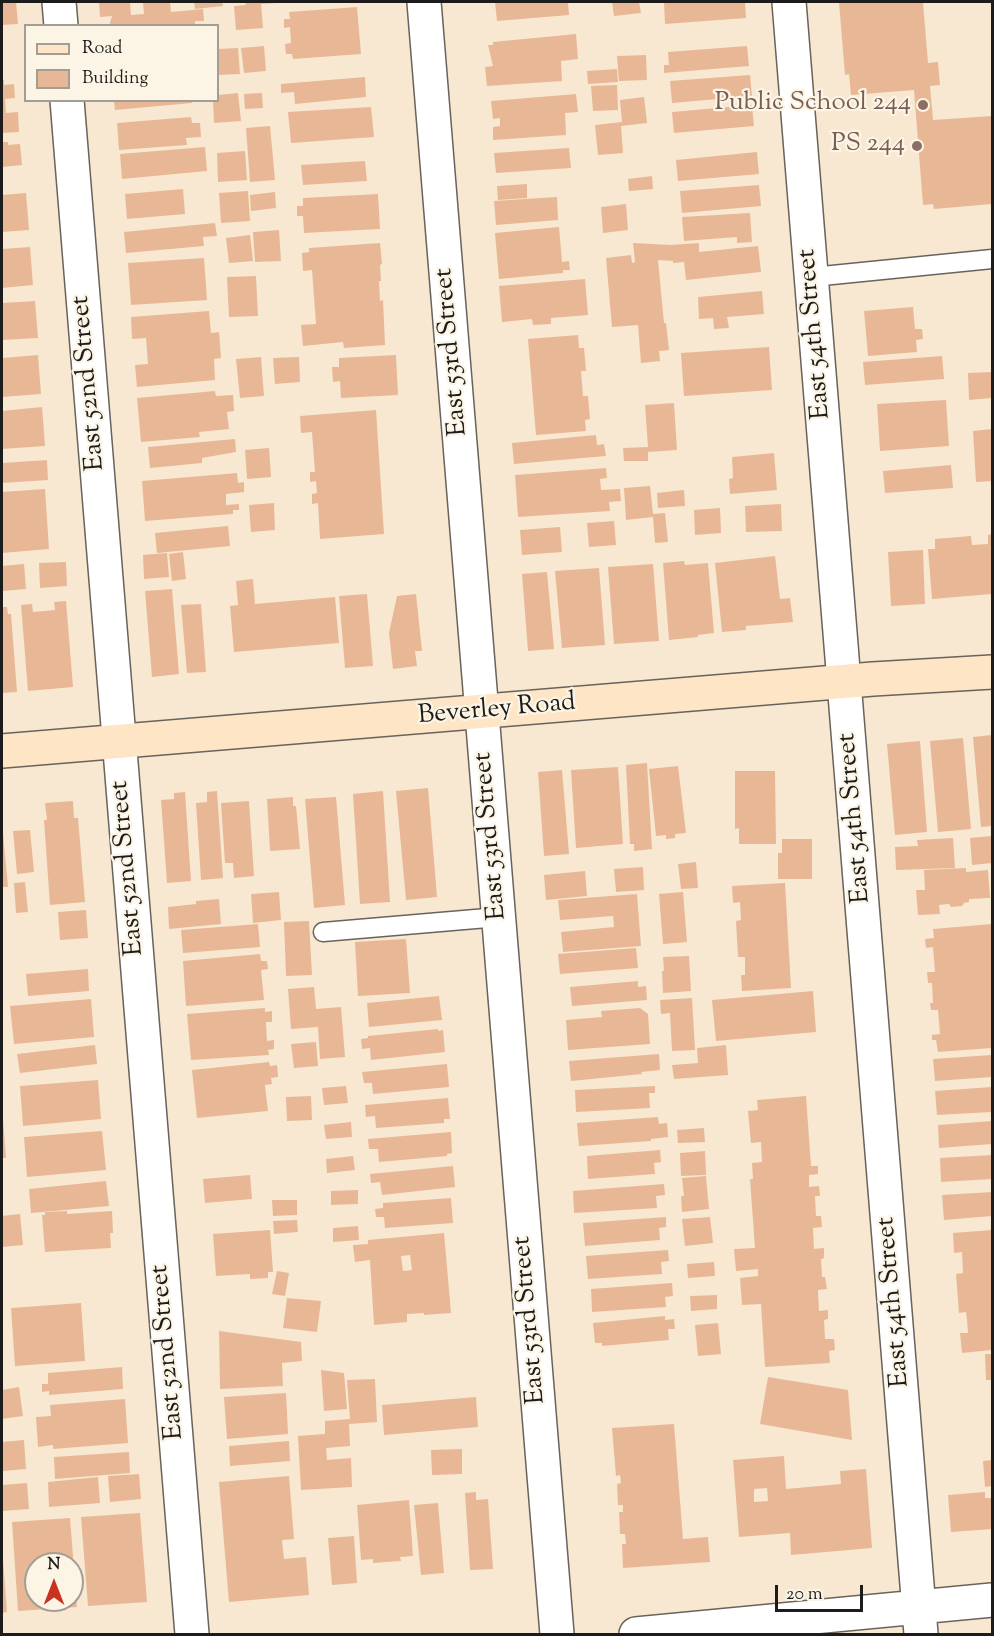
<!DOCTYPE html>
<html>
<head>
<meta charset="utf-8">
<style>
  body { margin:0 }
  #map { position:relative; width:994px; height:1636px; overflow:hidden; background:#f8e8d1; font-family:"Sorts Mill Goudy",serif }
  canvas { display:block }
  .frame { position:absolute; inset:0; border:3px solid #1c1c1c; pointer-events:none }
  .legend { position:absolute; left:24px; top:24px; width:195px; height:78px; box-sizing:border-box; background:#fcf5e5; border:2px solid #a29e95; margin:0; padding:8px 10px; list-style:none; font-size:18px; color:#1c1c1c }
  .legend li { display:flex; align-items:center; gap:12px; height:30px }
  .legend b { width:30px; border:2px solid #a29e95 }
  .north { position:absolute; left:24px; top:1552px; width:60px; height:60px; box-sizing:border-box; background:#fcf5e5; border:2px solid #a29e95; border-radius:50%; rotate:0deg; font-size:16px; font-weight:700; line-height:24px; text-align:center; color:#1c1c1c }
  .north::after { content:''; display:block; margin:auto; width:21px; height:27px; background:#c8321e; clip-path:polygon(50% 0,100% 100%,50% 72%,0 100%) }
  .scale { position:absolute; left:775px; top:1585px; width:88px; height:27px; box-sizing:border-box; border:3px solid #1c1c1c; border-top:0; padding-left:8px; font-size:18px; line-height:21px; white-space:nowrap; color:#1c1c1c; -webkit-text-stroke:4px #fcf5e5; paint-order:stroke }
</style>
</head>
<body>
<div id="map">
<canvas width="994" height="1636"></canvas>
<div class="frame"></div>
<ul class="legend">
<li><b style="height:8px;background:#fde5c5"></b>Road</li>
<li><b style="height:16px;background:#e8b896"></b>Building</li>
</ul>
<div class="north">N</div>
<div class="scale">20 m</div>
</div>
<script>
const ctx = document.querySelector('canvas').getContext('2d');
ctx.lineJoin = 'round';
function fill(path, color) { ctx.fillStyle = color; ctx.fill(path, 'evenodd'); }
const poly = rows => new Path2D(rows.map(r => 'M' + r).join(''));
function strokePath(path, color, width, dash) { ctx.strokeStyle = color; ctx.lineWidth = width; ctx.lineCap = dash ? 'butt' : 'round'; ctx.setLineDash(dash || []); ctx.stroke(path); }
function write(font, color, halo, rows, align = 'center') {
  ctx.font = font + ' "Sorts Mill Goudy",serif'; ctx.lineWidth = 4.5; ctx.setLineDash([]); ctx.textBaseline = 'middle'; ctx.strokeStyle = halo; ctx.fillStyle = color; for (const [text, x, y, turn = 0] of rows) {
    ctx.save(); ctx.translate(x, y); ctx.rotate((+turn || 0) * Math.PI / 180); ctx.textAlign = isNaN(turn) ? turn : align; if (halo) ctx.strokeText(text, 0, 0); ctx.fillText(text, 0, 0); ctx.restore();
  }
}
fill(poly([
  [2,2,16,2,18,24,2,25],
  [99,2,130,2,131,15,144,14,143,2,170,2,171,12,203,9,204,21,195,21,195,26,109,26,112,16,100,17],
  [194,2,222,2,223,6,195,9],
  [245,2,276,2,276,3,261,4,263,28,236,30,234,6,246,5],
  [495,2,568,2,569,15,497,21],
  [612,2,639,2,641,13,614,16],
  [688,2,745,2,746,18,665,24,664,3],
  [839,2,923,2,928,63,938,62,940,85,930,86,933,120,992,116,992,204,934,209,933,204,923,205,914,90,851,95,849,74,845,75],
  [357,7,361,54,293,59,292,54,286,54,285,44,291,43,290,27,284,28,284,19,290,19,289,12],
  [576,34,578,59,561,61,562,81,487,86,485,67,493,66,488,45,493,45,493,42],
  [264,46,266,71,244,73,241,48],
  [747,46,749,66,664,73,664,65,669,65,668,52],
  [238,48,240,74,218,75,218,49],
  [646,55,647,80,619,81,617,56],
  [617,69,618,82,588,84,587,71],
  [750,75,752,96,672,103,670,81],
  [365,77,366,97,295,104,294,92,281,93,281,84],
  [2,80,4,80,4,85,14,84,15,98,5,99,6,113,18,112,19,132,2,133],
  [617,85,618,110,593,111,591,86],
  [238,93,241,121,214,123,213,100,218,100,218,95],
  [262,93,263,108,245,109,244,94],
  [576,94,578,112,565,113,566,135,493,140,493,127,500,126,500,118,493,119,491,101],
  [644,97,647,123,621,126,623,153,598,155,595,125,622,122,620,100],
  [114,100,192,100,192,103,115,110],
  [752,105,754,126,674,133,672,112],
  [371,107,374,137,291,143,288,112],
  [191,117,192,123,200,123,201,137,186,138,187,145,119,150,117,123],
  [270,126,275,180,250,182,246,128],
  [2,142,8,142,8,145,20,144,22,165,2,167],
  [205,147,207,171,122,179,120,154],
  [569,148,571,168,496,173,494,153],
  [245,151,247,180,218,182,217,153],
  [757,152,759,174,678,181,676,160],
  [365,161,367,181,303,185,301,165],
  [652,176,653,189,629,191,628,179],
  [527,184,527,198,498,200,497,186],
  [759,185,761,206,682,213,680,191],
  [183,189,185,214,127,219,125,194],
  [248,191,250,221,221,223,219,193],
  [275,192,276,208,251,211,250,195],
  [26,193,29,230,2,232,2,195],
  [378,194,380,229,304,233,303,216,297,216,297,206,303,206,303,198],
  [557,197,558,220,496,225,494,201],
  [626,204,628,230,603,233,601,207],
  [750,213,752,242,737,243,737,237,684,241,682,217],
  [215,223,217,236,203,237,204,246,126,253,124,232],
  [559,227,562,262,569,261,570,270,563,270,563,273,499,279,495,233],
  [279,230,281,261,255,262,253,232],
  [250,235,253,261,229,263,226,238],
  [380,243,382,264,380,265,381,281,379,281,380,301,383,300,385,345,344,348,343,342,303,346,301,325,316,324,312,270,303,271,302,253,309,252,309,248],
  [633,243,671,245,699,243,699,252,758,246,761,272,686,280,684,262,673,263,673,261,658,260,664,323,666,323,669,350,659,351,660,361,641,363,638,325,612,327,606,258,631,255,632,263,635,262],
  [30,247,33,285,2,288,2,249],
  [204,258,207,300,131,305,128,263],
  [256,276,258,316,229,317,227,277],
  [585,279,588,315,551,318,551,324,533,325,532,319,502,322,499,286],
  [762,291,764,314,727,317,729,328,714,329,713,318,699,319,698,297],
  [35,301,38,338,2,340,2,303],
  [913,307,915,329,922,329,923,339,916,340,917,352,868,356,864,311],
  [209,311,211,333,219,332,221,358,214,359,215,380,137,387,135,365,148,364,146,338,132,339,131,317],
  [578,335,579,348,584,348,585,359,586,371,581,371,583,396,588,396,590,419,585,420,586,431,536,435,528,339],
  [769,347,772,390,684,396,681,353],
  [38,355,41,394,2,397,2,358],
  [396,355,398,395,341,398,340,381,333,382,332,367,339,367,339,358],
  [942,356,944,379,865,385,863,362],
  [261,357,264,396,240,398,236,359],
  [299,357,300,382,275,384,273,358],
  [991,372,992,398,969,400,968,373],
  [215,391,216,396,233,395,234,411,227,412,229,429,199,432,200,437,141,442,137,398],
  [946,400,949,446,880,451,877,404],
  [674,403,677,450,648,452,648,461,624,461,623,448,648,447,645,405],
  [42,407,45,446,2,449,2,411],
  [376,410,384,534,320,539,318,503,312,504,312,494,317,493,316,481,310,482,310,472,315,472,312,432,301,433,300,416],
  [992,429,992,481,976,482,973,431],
  [596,435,597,445,604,444,606,456,514,464,512,443],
  [235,439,236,452,202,458,202,463,150,468,148,447],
  [269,448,271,477,247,479,245,450],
  [774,453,777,490,730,494,729,479,733,478,732,457],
  [47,460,48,480,2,483,2,463],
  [951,465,953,488,885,493,883,471],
  [606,468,607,478,600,479,601,490,620,489,621,501,609,502,610,511,518,517,515,475],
  [237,473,238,483,244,482,244,492,226,494,226,505,239,504,239,510,233,510,233,514,145,521,142,481],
  [650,486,653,514,665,513,668,542,655,543,653,517,626,520,624,488],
  [45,489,49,549,2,553,2,492],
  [684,490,685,506,658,508,657,493],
  [274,503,275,530,251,532,249,505],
  [781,504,782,531,746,532,745,506],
  [720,508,721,533,695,535,694,510],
  [614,521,616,545,589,547,587,523],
  [228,526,230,546,157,553,155,533],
  [560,527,562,552,522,555,520,530],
  [992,534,992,594,932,599,928,549,935,549,935,539,971,536,972,545,988,544,988,535],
  [923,550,925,604,891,606,888,552],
  [183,552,186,579,172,581,169,554],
  [167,553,169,577,144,579,143,555],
  [775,556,780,599,790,598,793,622,746,626,746,630,722,632,715,563],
  [684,561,685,565,708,563,714,633,698,635,698,637,669,640,663,563],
  [66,562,67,586,40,588,39,563],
  [24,564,26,589,2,591,2,566],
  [653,564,659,641,614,644,608,567],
  [599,568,605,645,562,648,555,571],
  [547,572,554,649,528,651,522,574],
  [253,579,255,604,335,597,339,643,234,652,230,606,238,605,236,581],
  [172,589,179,674,152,677,145,591],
  [367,594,373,666,345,668,339,596],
  [416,594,422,651,415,651,417,666,393,669,389,633,397,596],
  [66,601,73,687,28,691,21,605,32,604,33,612,45,611,55,610,54,602],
  [201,604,206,672,187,673,181,605],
  [2,607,7,607,8,614,11,614,17,692,2,693],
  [992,735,992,826,981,827,973,737],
  [963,738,971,829,938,832,930,741],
  [920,741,927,832,895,835,887,744],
  [647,763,652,849,634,851,634,844,630,844,626,765],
  [678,766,686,833,675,834,675,838,666,839,666,835,656,836,649,769],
  [618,767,623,844,576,848,571,770],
  [562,770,569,854,544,856,538,772],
  [735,771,775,771,776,844,739,844,739,828,735,829],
  [428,788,437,897,406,900,396,791],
  [217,791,223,878,201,880,196,803,207,802,207,792],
  [383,791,390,902,360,904,353,794],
  [185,792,191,881,167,883,161,800,174,799,174,793],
  [293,797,293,806,296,806,300,849,270,851,267,799],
  [336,797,345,905,314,908,305,799],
  [73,801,74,818,78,818,85,902,50,905,44,820,47,820,45,803],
  [249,801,254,876,234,878,233,863,225,863,221,803],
  [30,830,34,872,17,874,13,831],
  [2,833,3,833,8,887,2,887],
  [992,836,992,863,972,865,970,838],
  [953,838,955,868,896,870,895,847,918,846,917,840],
  [782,839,812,839,812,879,778,879,778,853,782,853],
  [696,862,698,888,681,889,678,864],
  [643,867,644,890,616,892,614,869],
  [966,868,966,872,988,870,990,898,969,899,969,902,964,903,962,906,951,907,949,904,939,905,940,914,918,915,916,890,925,890,924,870],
  [585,871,587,896,546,900,544,875],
  [25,882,28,912,16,913,14,883],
  [785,883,791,988,742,991,741,975,745,975,745,957,738,957,736,921,741,920,740,902,733,903,732,886],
  [279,892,281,920,253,923,251,894],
  [683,892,687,942,663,944,659,894],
  [637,894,641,946,563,952,561,932,614,927,613,916,560,920,558,900],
  [219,899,221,924,169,929,168,907,196,904,196,901],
  [86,910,88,938,60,940,58,912],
  [309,921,312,975,286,976,284,922],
  [258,924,260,947,183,953,181,930],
  [992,924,992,1048,938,1052,936,1040,932,1040,932,1035,940,1034,938,1010,931,1010,930,1003,933,1003,932,983,928,983,927,972,935,972,933,947,926,948,925,939,934,938,933,929],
  [406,939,410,993,358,996,355,942],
  [636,948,638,968,560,974,558,954],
  [260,954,261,961,267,961,268,969,261,970,264,1000,186,1006,183,961],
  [689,956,691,991,663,993,662,971,664,971,663,957],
  [88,969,89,991,28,996,26,974],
  [638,981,638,987,646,986,647,1000,572,1006,570,987],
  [314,987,316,1009,341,1007,345,1057,320,1059,318,1027,291,1029,288,989],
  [813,991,816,1032,716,1041,712,1000],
  [439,996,442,1020,369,1027,367,1003],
  [692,998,695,1050,672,1051,670,1013,661,1014,660,1000],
  [91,999,94,1037,14,1044,10,1006],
  [265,1008,265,1012,272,1011,272,1022,266,1022,267,1041,274,1040,274,1049,268,1050,269,1055,191,1060,187,1014],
  [640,1008,648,1014,650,1044,568,1050,566,1020,602,1017,601,1011],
  [438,1029,438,1031,443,1030,445,1052,371,1060,370,1048,362,1049,361,1039,368,1038,368,1036],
  [316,1042,318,1066,294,1068,291,1044],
  [95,1045,97,1064,20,1073,17,1054],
  [726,1045,728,1075,674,1079,672,1065,698,1063,697,1048],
  [659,1054,660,1070,641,1072,642,1074,571,1081,569,1061],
  [992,1055,992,1077,935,1081,933,1059],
  [269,1062,270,1066,277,1065,278,1077,271,1078,272,1084,265,1085,268,1111,197,1118,192,1070],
  [447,1064,449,1087,373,1094,372,1083,364,1083,362,1072],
  [98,1080,101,1119,23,1126,20,1086],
  [346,1086,348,1103,324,1105,322,1088],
  [655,1086,655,1093,649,1093,650,1108,576,1112,575,1090],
  [992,1087,992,1112,937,1115,935,1091],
  [311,1096,312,1120,287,1121,286,1097],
  [806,1096,811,1166,818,1166,818,1174,809,1175,809,1187,819,1186,820,1196,815,1196,816,1216,821,1216,822,1227,813,1228,814,1249,824,1248,824,1258,821,1259,822,1277,825,1277,827,1289,818,1290,819,1311,828,1310,828,1319,824,1320,825,1339,834,1339,835,1350,829,1351,830,1363,765,1367,761,1304,742,1305,740,1278,758,1276,758,1269,736,1271,734,1249,755,1248,750,1179,753,1179,752,1163,762,1162,761,1142,751,1143,748,1111,758,1110,757,1100],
  [448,1098,450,1119,444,1119,444,1123,376,1128,375,1116,366,1117,365,1105],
  [658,1117,659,1124,667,1123,668,1137,651,1139,651,1141,579,1146,577,1123],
  [3,1119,6,1158,2,1158,2,1120],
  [992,1121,992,1144,939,1148,938,1125],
  [351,1122,352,1137,326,1139,324,1125],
  [704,1128,705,1142,678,1143,677,1130],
  [102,1131,106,1170,27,1177,24,1137],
  [451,1132,452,1153,447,1154,447,1156,379,1162,378,1149,369,1149,368,1139],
  [660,1150,661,1162,654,1163,655,1174,588,1179,587,1156],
  [705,1151,706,1175,681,1176,680,1153],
  [992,1155,992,1179,941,1182,940,1158],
  [353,1156,355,1170,327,1173,326,1159],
  [453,1166,455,1187,382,1195,380,1182,371,1183,370,1174],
  [250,1175,252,1199,205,1203,203,1179],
  [706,1176,709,1209,682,1212,681,1196,684,1196,682,1178],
  [106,1181,109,1206,31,1213,29,1189],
  [664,1184,665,1195,656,1196,657,1208,574,1213,573,1191],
  [358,1190,358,1204,331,1205,331,1191],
  [992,1192,992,1216,944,1220,942,1195],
  [451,1198,453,1223,385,1228,384,1217,376,1217,375,1209,383,1208,383,1203],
  [272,1200,297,1200,297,1215,273,1216],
  [67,1211,67,1214,112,1211,113,1233,110,1233,111,1248,45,1252,42,1215,45,1215,45,1212],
  [20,1214,23,1245,2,1247,2,1216],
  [666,1217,666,1227,659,1228,660,1240,585,1246,583,1223],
  [710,1217,713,1243,685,1246,682,1219],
  [297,1220,298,1232,274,1234,273,1221],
  [358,1226,359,1240,333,1242,333,1228],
  [270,1230,273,1272,268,1272,268,1278,250,1279,250,1274,216,1276,213,1234],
  [992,1230,992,1350,962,1353,960,1333,968,1333,967,1320,966,1312,959,1313,956,1274,963,1273,962,1252,954,1253,953,1233],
  [444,1233,451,1313,424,1315,424,1313,407,1314,407,1322,374,1325,370,1260,355,1262,353,1245,368,1244,368,1240],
  [410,1255,412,1270,403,1271,401,1256],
  [668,1250,669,1261,661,1262,662,1274,588,1279,586,1256],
  [714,1262,715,1276,688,1278,687,1264],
  [277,1271,289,1273,285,1296,272,1294],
  [672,1283,673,1296,665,1297,666,1307,592,1312,591,1289],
  [717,1295,717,1309,691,1311,690,1296],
  [287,1298,321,1301,317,1332,283,1328],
  [81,1303,85,1361,15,1366,11,1308],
  [665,1316,665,1320,674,1319,675,1329,668,1329,669,1340,602,1346,602,1343,595,1343,593,1323],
  [718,1323,721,1354,698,1356,695,1325],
  [219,1331,301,1342,302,1361,282,1363,283,1386,220,1389],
  [985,1354,992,1354,992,1380,986,1380],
  [122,1367,123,1389,49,1395,49,1391,42,1392,42,1384,48,1384,48,1373],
  [321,1370,344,1373,347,1409,324,1411],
  [768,1377,848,1390,852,1440,760,1424],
  [375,1379,377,1422,349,1424,350,1446,326,1448,327,1460,351,1458,352,1487,301,1490,298,1436,325,1434,325,1421,350,1419,347,1380],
  [19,1387,23,1416,2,1419,2,1390],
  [286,1393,288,1434,227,1439,224,1397],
  [476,1397,478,1427,384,1435,382,1405],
  [125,1399,128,1443,53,1449,53,1445,38,1447,36,1417,51,1416,50,1405],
  [674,1424,683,1539,708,1537,710,1562,623,1568,622,1544,626,1544,625,1534,620,1534,619,1512,623,1512,623,1505,618,1505,617,1484,621,1483,620,1475,616,1476,612,1428],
  [24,1440,26,1469,3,1471,2,1442],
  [289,1441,290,1461,230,1466,229,1446],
  [462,1449,462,1474,432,1475,431,1450],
  [129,1452,130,1473,55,1479,54,1457],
  [784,1456,786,1489,841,1484,840,1471,866,1469,872,1548,791,1555,790,1533,739,1537,733,1460],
  [767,1488,768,1501,754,1502,754,1489],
  [992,1460,992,1486,985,1487,983,1461],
  [139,1474,141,1499,110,1502,108,1476],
  [289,1476,294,1539,282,1540,284,1559,306,1557,309,1595,229,1602,219,1482],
  [98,1477,100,1503,49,1507,48,1482],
  [27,1483,29,1509,3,1511,2,1509,2,1485],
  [476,1492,476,1500,488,1499,493,1569,470,1570,465,1493],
  [985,1492,985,1498,992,1498,992,1529,951,1532,948,1495],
  [409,1500,413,1556,400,1557,401,1561,386,1562,373,1563,373,1559,361,1560,357,1505],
  [438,1503,444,1573,421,1575,414,1505],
  [140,1513,147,1602,88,1606,81,1517],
  [70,1518,77,1607,18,1611,12,1522],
  [36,1564,72,1564,72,1600,36,1600],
  [354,1536,357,1583,332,1585,328,1538],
  [2,1560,3,1560,7,1612,2,1613]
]), '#e8b896');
const lane = poly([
  [812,277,992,259],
  [323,932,499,917]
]);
const street = poly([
  [59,2,61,26],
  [424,2,557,1634],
  [789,2,921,1634],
  [67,100,192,1634],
  [636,1634,992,1600]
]);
const secondary = poly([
  [2,751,873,679,992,672]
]);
strokePath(lane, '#69635b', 21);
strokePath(street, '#69635b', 36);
strokePath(secondary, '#69635b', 36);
strokePath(lane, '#fff', 18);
strokePath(street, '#fff', 33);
strokePath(secondary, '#fde5c5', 33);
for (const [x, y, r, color] of [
  [923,105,6,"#8d6e63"],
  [917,146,6,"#8d6e63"]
]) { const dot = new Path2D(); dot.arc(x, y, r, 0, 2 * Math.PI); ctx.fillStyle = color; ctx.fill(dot); strokePath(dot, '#fcf5e5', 2); }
write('26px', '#785e54', '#fcf5e5', [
  ["Public School 244",911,105],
  ["PS 244",905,146]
], 'right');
write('26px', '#1c1c1c', '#fcf5e5', [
  ["East 54th Street",816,334,-95],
  ["East 53rd Street",453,352,-95],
  ["East 52nd Street",90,383,-95],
  ["Beverley Road",497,711,-5],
  ["East 54th Street",856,818,-95],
  ["East 53rd Street",492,836,-95],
  ["East 52nd Street",129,868,-95],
  ["East 54th Street",895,1302,-95],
  ["East 53rd Street",531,1320,-95],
  ["East 52nd Street",169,1352,-95]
]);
</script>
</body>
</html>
